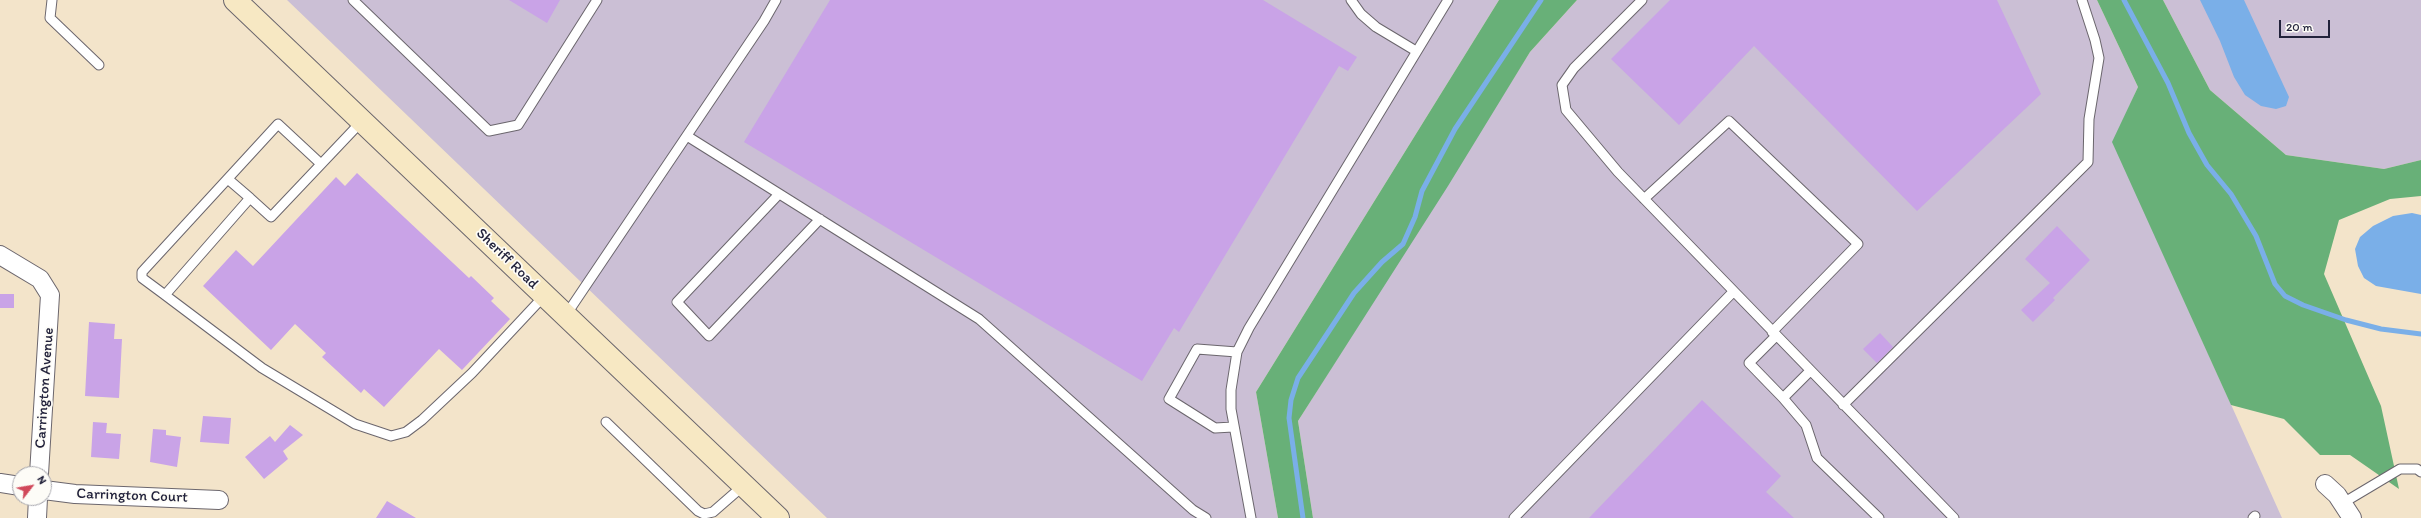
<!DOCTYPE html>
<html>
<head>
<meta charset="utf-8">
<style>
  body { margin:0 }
  #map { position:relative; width:2421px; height:518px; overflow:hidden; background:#f3e4ca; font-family:Itim,sans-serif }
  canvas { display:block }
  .north { position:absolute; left:12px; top:466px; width:40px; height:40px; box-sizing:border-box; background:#fdfcf7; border:1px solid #a5a5ac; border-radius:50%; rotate:59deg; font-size:11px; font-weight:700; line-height:16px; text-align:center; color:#22223b }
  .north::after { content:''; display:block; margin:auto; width:14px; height:18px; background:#d1495b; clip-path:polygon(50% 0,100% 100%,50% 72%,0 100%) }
  .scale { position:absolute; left:2279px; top:20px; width:51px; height:18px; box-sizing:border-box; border:2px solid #22223b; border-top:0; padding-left:5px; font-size:12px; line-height:14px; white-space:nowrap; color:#22223b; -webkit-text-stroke:3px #fdfcf7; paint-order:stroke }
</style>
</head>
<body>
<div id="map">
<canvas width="2421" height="518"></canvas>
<div class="north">N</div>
<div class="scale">20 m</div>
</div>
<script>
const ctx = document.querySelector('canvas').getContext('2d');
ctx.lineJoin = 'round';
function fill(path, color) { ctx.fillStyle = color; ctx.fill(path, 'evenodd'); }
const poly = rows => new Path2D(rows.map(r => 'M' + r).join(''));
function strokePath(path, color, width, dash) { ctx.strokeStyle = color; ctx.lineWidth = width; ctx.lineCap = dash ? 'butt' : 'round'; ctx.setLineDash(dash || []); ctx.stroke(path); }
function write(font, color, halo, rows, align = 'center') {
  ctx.font = font + ' Itim,sans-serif'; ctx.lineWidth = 3.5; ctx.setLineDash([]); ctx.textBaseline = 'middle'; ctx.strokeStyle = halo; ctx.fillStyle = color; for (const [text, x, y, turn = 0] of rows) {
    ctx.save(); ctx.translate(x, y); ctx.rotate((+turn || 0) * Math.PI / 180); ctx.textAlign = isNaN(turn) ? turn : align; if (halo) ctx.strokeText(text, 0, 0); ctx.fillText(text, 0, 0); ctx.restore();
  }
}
fill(poly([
  [287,0,1499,0,1256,392,1278,518,827,518],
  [1577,0,2097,0,2138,87,2113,142,2282,518,1313,518,1298,421,1530,52],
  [2163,0,2421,0,2421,160,2384,169,2286,155,2210,90]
]), '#cbbfd5');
fill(poly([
  [1499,0,1577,0,1530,52,1448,186,1298,421,1313,518,1278,518,1256,392],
  [2097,0,2163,0,2210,90,2286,155,2384,169,2421,160,2421,196,2390,199,2339,220,2324,274,2381,406,2399,489,2350,455,2320,455,2284,419,2231,405,2112,142,2138,87]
]), '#68b078');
fill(poly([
  [2200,0,2244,0,2289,97,2286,106,2276,109,2261,106,2245,95,2234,77,2220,41],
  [2412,213,2421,215,2421,294,2376,286,2364,278,2358,266,2355,249,2360,237,2373,226,2393,216]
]), '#7aafe8');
strokePath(poly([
  [2124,0,2168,83,2189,133,2207,165,2231,194,2256,236,2275,284,2285,296,2303,305,2346,320,2381,329,2421,334],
  [1303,518,1289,418,1291,400,1298,378,1354,293,1382,262,1403,244,1415,217,1422,191,1455,129,1541,0]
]), '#7aafe8', 5);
fill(poly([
  [509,0,560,0,547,23],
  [830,0,1263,0,1357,57,1348,71,1339,66,1179,332,1174,328,1142,381,744,142],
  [1670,0,1997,0,2041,94,1917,211,1754,46,1679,125,1611,59],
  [357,173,469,278,471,276,494,298,491,301,510,319,462,370,439,349,384,407,364,389,361,393,322,357,326,353,295,324,271,350,203,286,236,250,253,266,336,177,345,186],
  [2057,226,2090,260,2053,298,2055,300,2033,322,2021,310,2050,283,2025,259],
  [0,294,14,294,14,308,0,308],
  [89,322,115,324,114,339,122,339,119,398,85,396],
  [1880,333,1893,347,1877,363,1863,349],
  [1702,400,1781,476,1766,492,1794,518,1589,518],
  [203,416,231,418,229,444,200,442],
  [93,422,107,423,106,433,121,434,119,459,91,457],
  [290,425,303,435,283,451,288,459,264,479,245,457,270,436,275,442],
  [153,429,166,430,166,435,181,437,177,467,150,462],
  [387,501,416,518,376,518]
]), '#c9a3e7');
const service = poly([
  [52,0,50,18,99,65],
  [353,0,489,131,518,125,597,0],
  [1351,0,1361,14,1376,27,1416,51],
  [1642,0,1574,68,1562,85,1566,110,1618,172,1954,518],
  [687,136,979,319,1193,510,1206,518],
  [229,180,250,198,165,295,262,368,355,424,391,436,406,432,422,420,472,373,545,295],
  [779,194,677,302,709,336,820,219],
  [250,198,271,217,362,121],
  [1644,199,1729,121,1858,244,1772,332],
  [165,295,142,278,142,272,278,124,321,164],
  [566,315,764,21,776,0],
  [1776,336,1749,363,1783,398,1810,371],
  [1783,398,1806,425,1817,458,1879,518],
  [1843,405,2088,162,2089,119,2099,58,2095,40,2082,0],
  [606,422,698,511,704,514,713,512,744,485],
  [1233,427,1215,428,1169,399,1197,349,1237,352],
  [2343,503,2400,469,2417,469,2421,472],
  [1251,518,1231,409,1231,390,1237,352,1249,328,1448,0],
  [1514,518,1733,292],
  [2253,518,2255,516]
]);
const minor = poly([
  [0,255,40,279,50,295,39,474],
  [0,483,20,486],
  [2325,484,2337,495,2352,518],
  [44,490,75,494,219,500],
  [37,518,38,498]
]);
const secondary = poly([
  [235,0,778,518]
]);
strokePath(service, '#6b666d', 11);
strokePath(minor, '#6b666d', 20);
strokePath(secondary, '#6b666d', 24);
strokePath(service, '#fff', 9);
strokePath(minor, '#fff', 18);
strokePath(secondary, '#f7e8c3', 22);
write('15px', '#22223b', '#fdfcf7', [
  ["Sheriff Road",507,259,44],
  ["Carrington Avenue",45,388,-86],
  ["Carrington Court",132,496,2]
]);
</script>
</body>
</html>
